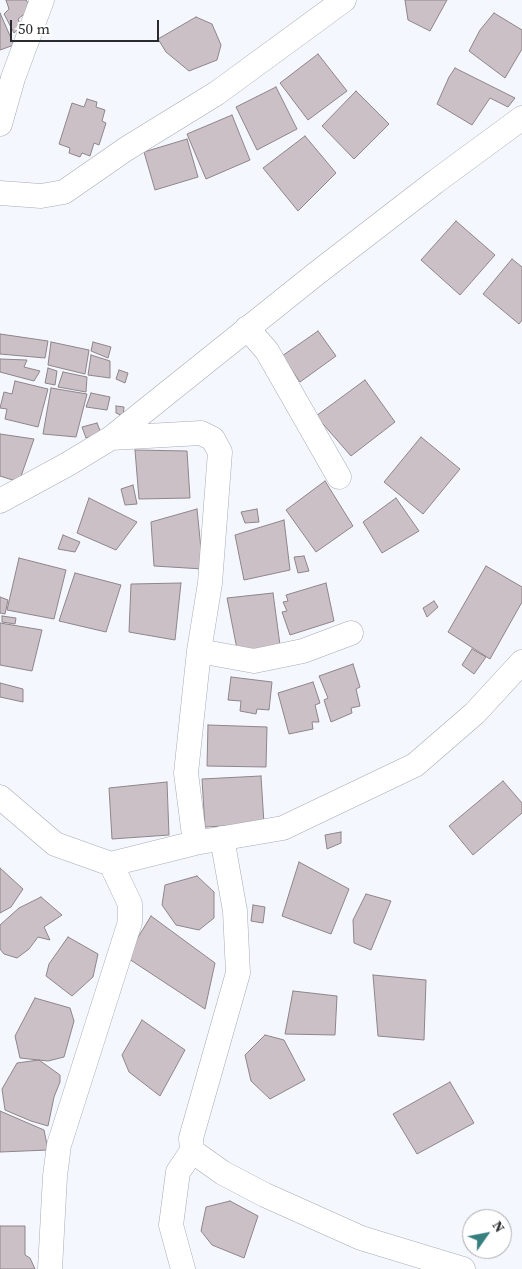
<!DOCTYPE html>
<html>
<head>
<meta charset="utf-8">
<style>
  body { margin:0 }
  #map { position:relative; width:522px; height:1269px; overflow:hidden; background:#f4f7fe; font-family:"Source Serif 4",serif }
  canvas { display:block }
  .north { position:absolute; left:462px; top:1209px; width:50px; height:50px; box-sizing:border-box; background:#fff; border:1px solid #a9aaab; border-radius:50%; rotate:57deg; font-size:14px; font-weight:700; line-height:20px; text-align:center; color:#292b2e }
  .north::after { content:''; display:block; margin:auto; width:18px; height:22px; background:#377f7e; clip-path:polygon(50% 0,100% 100%,50% 72%,0 100%) }
  .scale { position:absolute; left:10px; top:20px; width:149px; height:22px; box-sizing:border-box; border:2px solid #292b2e; border-top:0; padding-left:6px; font-size:15px; line-height:18px; white-space:nowrap; color:#292b2e; -webkit-text-stroke:4px #fff; paint-order:stroke }
</style>
</head>
<body>
<div id="map">
<canvas width="522" height="1269"></canvas>
<div class="north">N</div>
<div class="scale">50 m</div>
</div>
<script>
const ctx = document.querySelector('canvas').getContext('2d');
ctx.lineJoin = 'round';
function fill(path, color) { ctx.fillStyle = color; ctx.fill(path, 'evenodd'); }
const poly = rows => new Path2D(rows.map(r => 'M' + r).join(''));
function strokePath(path, color, width, dash) { ctx.strokeStyle = color; ctx.lineWidth = width; ctx.lineCap = dash ? 'butt' : 'round'; ctx.setLineDash(dash || []); ctx.stroke(path); }
const building = poly([
  [6,0,26,0,32,8,18,19,21,27,14,33,4,14,9,9,6,0],
  [405,0,447,0,430,31,408,20,405,0],
  [0,13,14,45,0,50,0,13],
  [494,13,522,30,522,49,505,78,469,51,480,30,494,13],
  [196,17,212,24,221,45,217,60,189,71,166,52,158,39,196,17],
  [318,54,347,91,308,120,280,83,318,54],
  [455,68,515,98,508,107,490,98,472,125,437,104,449,77,455,68],
  [276,87,297,129,257,150,236,107,276,87],
  [356,91,389,124,354,159,322,126,356,91],
  [87,99,97,102,96,107,105,110,102,121,106,123,99,145,94,143,90,156,82,153,80,157,69,153,70,148,59,144,72,103,84,107,87,99],
  [232,115,250,160,206,179,187,134,232,115],
  [305,136,336,173,298,211,263,168,305,136],
  [187,139,198,177,155,190,144,152,187,139],
  [456,221,495,255,460,295,421,260,456,221],
  [512,259,522,267,522,320,519,324,483,294,512,259],
  [318,331,336,356,300,382,282,356,318,331],
  [0,334,48,341,45,358,0,354,0,334],
  [51,342,89,350,85,374,48,365,51,342],
  [93,342,111,347,108,358,91,351,93,342],
  [91,355,110,361,110,378,88,375,91,355],
  [0,359,27,360,24,367,40,371,34,381,0,372,0,359],
  [48,368,57,371,55,385,45,383,48,368],
  [119,370,128,373,125,383,116,379,119,370],
  [63,372,87,377,86,392,58,387,63,372],
  [365,380,395,422,351,456,316,416,365,380],
  [15,381,48,389,38,427,5,419,7,409,0,408,4,392,12,394,15,381],
  [51,388,87,394,76,437,43,434,51,388],
  [91,393,110,397,107,410,86,407,91,393],
  [116,406,124,407,123,416,116,413,116,406],
  [97,423,101,433,86,438,82,427,97,423],
  [0,434,34,439,19,482,0,476,0,434],
  [421,437,460,469,423,514,384,482,421,437],
  [135,450,187,451,190,498,139,499,135,450],
  [325,481,353,526,316,552,286,510,325,481],
  [133,485,137,504,125,505,121,489,133,485],
  [89,498,137,522,116,550,77,533,89,498],
  [396,498,419,531,382,553,363,522,396,498],
  [197,509,203,569,154,566,151,522,197,509],
  [257,509,259,522,245,523,241,512,257,509],
  [284,520,290,570,244,580,235,535,284,520],
  [63,535,80,542,75,552,58,549,63,535],
  [304,556,309,571,298,573,294,557,304,556],
  [19,558,66,570,54,619,7,610,19,558],
  [486,566,522,587,522,602,490,659,448,632,486,566],
  [75,573,121,585,106,632,59,621,75,573],
  [181,583,175,640,129,632,131,584,181,583],
  [326,583,334,621,290,635,282,612,287,611,283,602,288,601,286,595,326,583],
  [273,593,280,645,238,654,227,598,273,593],
  [0,597,8,600,5,614,0,613,0,597],
  [434,601,438,607,427,617,423,608,434,601],
  [2,616,16,618,15,624,2,622,2,616],
  [0,623,42,630,32,671,0,665,0,623],
  [472,649,486,657,474,674,462,665,472,649],
  [353,664,360,687,356,689,360,706,351,708,352,713,331,722,324,700,328,698,319,676,353,664],
  [231,677,272,682,269,710,257,709,256,714,240,711,241,701,228,700,231,677],
  [313,682,320,703,315,705,319,722,312,722,313,729,289,734,278,693,313,682],
  [0,683,23,689,23,702,0,697,0,683],
  [208,725,267,727,266,767,207,766,208,725],
  [261,776,264,824,205,827,202,779,261,776],
  [503,781,522,803,522,813,473,855,449,826,503,781],
  [167,782,169,835,112,839,109,788,167,782],
  [341,832,341,843,327,849,325,835,341,832],
  [299,862,349,889,331,934,282,916,299,862],
  [0,868,23,889,11,907,0,913,0,868],
  [197,876,214,892,214,918,199,930,176,925,162,905,165,885,197,876],
  [366,894,391,901,371,950,354,943,353,920,366,894],
  [41,897,62,915,44,927,50,940,38,937,29,949,17,958,4,954,0,949,0,925,19,908,41,897],
  [253,905,265,907,263,923,251,921,253,905],
  [151,916,215,963,205,1009,126,957,151,916],
  [68,937,98,954,93,977,72,996,46,976,49,964,68,937],
  [373,975,426,980,424,1040,378,1036,373,975],
  [293,991,337,996,335,1035,285,1034,293,991],
  [35,998,70,1008,74,1021,64,1057,48,1061,20,1058,15,1036,35,998],
  [142,1020,185,1050,160,1096,129,1072,122,1055,142,1020],
  [265,1035,284,1040,305,1080,270,1099,251,1081,245,1055,265,1035],
  [39,1060,60,1075,60,1082,54,1097,48,1126,31,1121,5,1110,2,1089,17,1063,39,1060],
  [450,1082,474,1123,417,1154,393,1114,450,1082],
  [0,1111,44,1130,48,1150,0,1152,0,1111],
  [230,1201,258,1216,244,1258,212,1245,201,1231,206,1207,230,1201],
  [0,1226,25,1226,25,1255,30,1258,35,1269,0,1269,0,1226]
]);
fill(building, '#cac0c5');
strokePath(building, '#8e858a', 1);
const minor = poly([
  [0,124,13,78,42,0],
  [0,193,41,196,64,192,126,149,217,93,344,0],
  [247,328,267,351,339,477],
  [111,438,201,433,213,439,220,452,210,583,199,651,186,773,195,843],
  [0,501,68,464,111,438,317,273,435,182,522,118],
  [199,651,254,661,303,651,351,633],
  [0,797,55,844,111,864,195,843,283,828,415,765,475,713,522,662],
  [222,838,235,911,238,973,191,1138,192,1151,223,1173,265,1195,361,1238,463,1269],
  [50,1269,55,1176,59,1145,130,922,130,904,111,864],
  [183,1269,171,1225,178,1172,192,1151]
]);
strokePath(minor, '#a7abb3', 25);
strokePath(minor, '#fff', 24);
</script>
</body>
</html>
